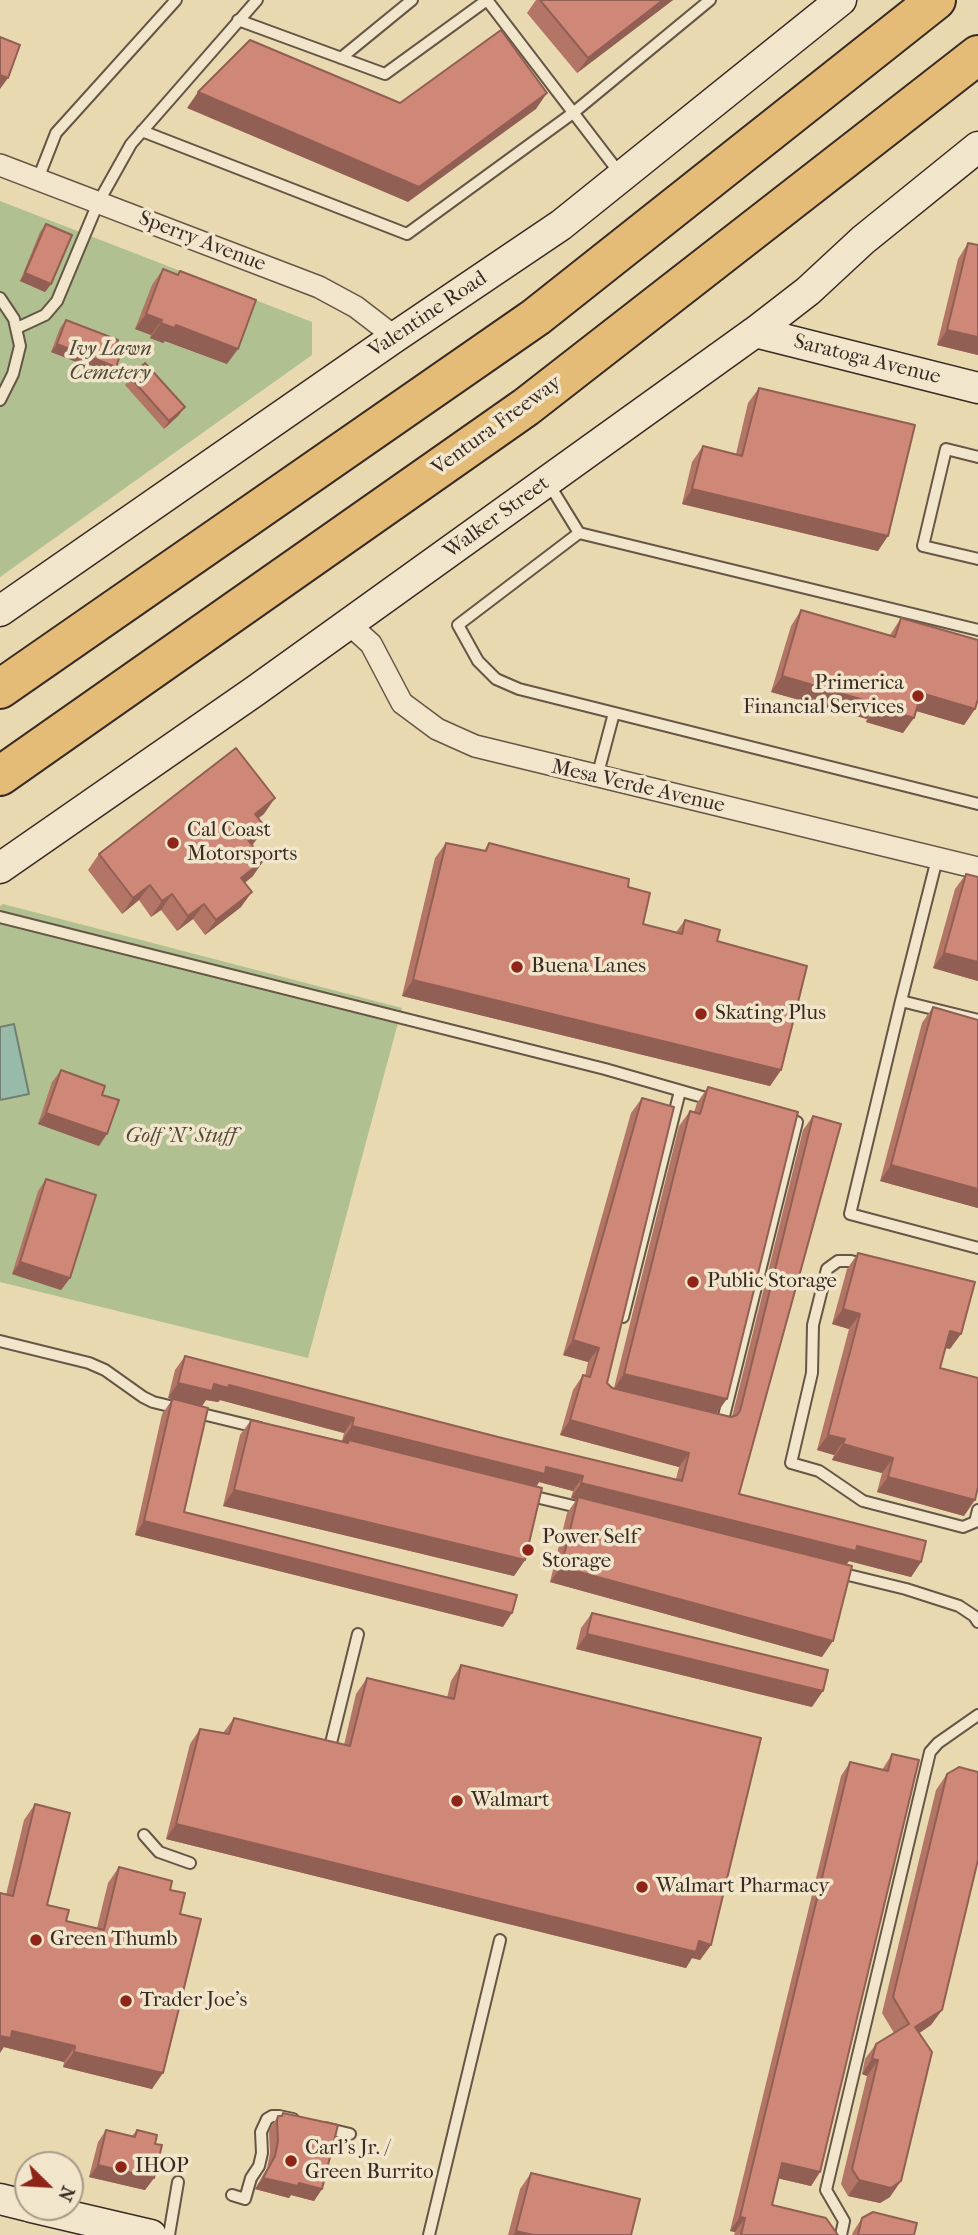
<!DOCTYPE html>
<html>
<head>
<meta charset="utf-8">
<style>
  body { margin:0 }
  #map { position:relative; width:978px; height:2235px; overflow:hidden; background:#e9d9b1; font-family:"IM FELL French Canon",serif }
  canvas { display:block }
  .north { position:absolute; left:14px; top:2151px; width:70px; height:70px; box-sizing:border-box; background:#f1e6cc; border:2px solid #a79b88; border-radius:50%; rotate:114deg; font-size:19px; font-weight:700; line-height:28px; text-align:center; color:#392a23 }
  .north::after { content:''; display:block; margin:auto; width:24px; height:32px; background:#8f2418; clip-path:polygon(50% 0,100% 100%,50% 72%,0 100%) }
</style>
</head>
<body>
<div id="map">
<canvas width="978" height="2235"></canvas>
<div class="north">N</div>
</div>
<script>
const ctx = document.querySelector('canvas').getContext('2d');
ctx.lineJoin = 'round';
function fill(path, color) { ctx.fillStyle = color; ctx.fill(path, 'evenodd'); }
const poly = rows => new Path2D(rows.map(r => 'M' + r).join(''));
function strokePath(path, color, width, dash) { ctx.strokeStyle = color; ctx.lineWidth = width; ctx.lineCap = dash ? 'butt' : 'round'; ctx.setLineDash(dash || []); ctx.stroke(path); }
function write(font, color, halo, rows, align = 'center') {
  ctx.font = font + ' "IM FELL French Canon",serif'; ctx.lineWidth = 7; ctx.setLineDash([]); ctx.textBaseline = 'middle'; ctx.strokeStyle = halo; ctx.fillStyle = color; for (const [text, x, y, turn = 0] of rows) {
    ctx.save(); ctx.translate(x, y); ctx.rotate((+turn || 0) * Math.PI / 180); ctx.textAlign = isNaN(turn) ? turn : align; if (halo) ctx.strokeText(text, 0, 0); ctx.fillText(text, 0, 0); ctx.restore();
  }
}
fill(poly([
  [0,201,312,322,312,355,0,577],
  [3,904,402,1008,308,1358,0,1282,0,906]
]), '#b0c091');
const water = poly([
  [14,1024,29,1094,0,1100,0,1027,14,1024]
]);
fill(water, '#98baa9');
strokePath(water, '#728073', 2);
const lane = poly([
  [487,0,621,175],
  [238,20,385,74,487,0],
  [341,58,412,0],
  [142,131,407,234,573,113,710,0],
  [38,179,56,133,176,0],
  [0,298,14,319,20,346,13,374,0,400],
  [17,328,45,315,57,301,98,203,131,144,257,0],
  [978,457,946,449,923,546,978,559],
  [549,484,579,533,978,630],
  [579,533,458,625,478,661,496,679,519,689,978,804],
  [597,777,614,713],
  [937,859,901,1001,978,1020],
  [0,917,605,1069,713,1100],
  [901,1001,850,1214,978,1248],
  [863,1264,851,1261,838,1261,827,1269,813,1325,812,1373,791,1463,819,1471,863,1501,963,1527,975,1522,978,1510],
  [623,1317,680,1091],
  [0,1341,89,1363,105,1370,143,1397,153,1402,260,1428],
  [718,1423,722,1424,797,1122,782,1118],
  [527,1495,586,1509],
  [836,1572,906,1589,959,1606,974,1616,978,1622],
  [331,1743,358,1634],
  [144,1835,159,1852,190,1863],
  [325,2128,350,2134],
  [232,2195,245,2199,251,2178,259,2166,262,2153,261,2132,267,2119,272,2116,279,2116,293,2119],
  [169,2235,178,2182],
  [429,2235,500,1940],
  [841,2235,844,2221,826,2190,930,1752,938,1743,978,1715]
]);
const street = poly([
  [0,165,319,287,356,307,395,337],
  [349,624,371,644,402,703,437,729,475,746,978,868]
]);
const secondary = poly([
  [755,332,978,388],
  [0,611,395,337,561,225,841,0],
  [0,868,255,691,755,332,808,291,863,240,978,147],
  [0,2199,28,2206],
  [31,2207,151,2235]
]);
const highway = poly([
  [0,689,536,317,936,0],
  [0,776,526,407,978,55]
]);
strokePath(lane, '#655646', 14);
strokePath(street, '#655646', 24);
strokePath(secondary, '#392a23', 33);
strokePath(highway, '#392a23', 42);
strokePath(lane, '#f1e6cc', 10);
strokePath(street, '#f1e6cc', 21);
strokePath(secondary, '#f1e6cc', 30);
strokePath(highway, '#e4bc78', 38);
fill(poly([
  [536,0,673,0,577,73,527,13],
  [46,224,51,284,45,292,20,281,40,232],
  [968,243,978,355,937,345,958,259],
  [163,269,177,275,180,271,227,364,165,341,163,343,150,338,151,335,135,329,152,285],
  [66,320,115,348,110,375,51,352,60,328],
  [130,377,179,415,164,429,125,385],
  [759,388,878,551,682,504,692,462,703,446,736,454,748,403],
  [801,610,890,635,901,618,977,701,975,709,964,725,916,711,903,733,866,722,867,719,771,692,791,626],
  [264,814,258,818,254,843,252,844,253,876,245,883,241,907,205,935,193,919,177,931,161,910,151,917,139,900,122,914,88,870,99,854],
  [446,843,484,851,489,843,628,887,643,924,676,932,685,920,717,941,781,1070,770,1086,402,996,435,858],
  [966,874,978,877,978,981,933,968,955,889],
  [933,1007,978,1208,880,1181,922,1023],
  [61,1070,102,1095,99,1146,38,1124,52,1082],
  [708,1087,717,1414,732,1417,803,1130,813,1116,739,1494,921,1562,911,1577,849,1561,847,1564,822,1657,550,1582,567,1513,577,1499,571,1498,573,1491,539,1482,536,1487,525,1560,514,1576,223,1506,240,1435,251,1420,347,1442,342,1441,344,1433,220,1400,218,1402,206,1400,202,1406,168,1398,175,1370,185,1356,502,1438,676,1479,679,1467,560,1435,573,1390,583,1375,585,1376,588,1362,563,1355,631,1113,642,1098,607,1383,614,1388,679,1126,690,1111,694,1112,697,1103],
  [46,1179,70,1278,61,1290,12,1274,38,1191],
  [858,1253,950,1349,945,1348,940,1368,964,1516,877,1492,882,1473,832,1460,834,1455,817,1450,849,1329,832,1324,847,1269],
  [172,1400,184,1512,503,1627,135,1535,162,1414],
  [592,1613,812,1707,576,1649,581,1628],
  [461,1665,711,1945,700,1960,692,1958,686,1968,166,1839,190,1744,200,1729,223,1733,234,1718,344,1745,356,1694,367,1678,447,1698,451,1681],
  [892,1754,820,2172,811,2186,778,2178,772,2205,838,2235,734,2235,735,2232,730,2231,841,1776,850,1762,882,1770],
  [947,1774,942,2010,931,2025,919,2033,890,2197,880,2203,848,2196,841,2184,867,2076,862,2074,865,2059,876,2044,894,2033,882,2013,936,1790],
  [35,1804,47,1905,66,1921,97,1928,108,1883,119,1867,170,1890,152,2089,63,2067,64,2062,4,2047,6,1895,24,1820],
  [283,2113,322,2189,314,2201,291,2195,289,2198,255,2189,267,2168,270,2153,269,2133,270,2128,278,2116,280,2116],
  [106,2130,132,2136,137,2130,155,2144,154,2178,145,2190,89,2177,98,2142],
  [531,2173,631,2235,508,2235,520,2189],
  [862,2218,914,2235,852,2235,853,2232]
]), '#b27566');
fill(poly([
  [663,0,673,0,577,73,588,58],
  [0,75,8,78,0,89],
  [198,92,419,187,547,93,536,109,408,202,187,108],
  [25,273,51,284,45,292,20,281],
  [146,314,162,320,151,335,135,329],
  [161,323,176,325,238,349,227,364,165,341,163,343,150,338],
  [947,330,978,337,978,355,937,345],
  [57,344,116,367,110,375,51,352],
  [185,407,179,415,164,429,169,421],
  [692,489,888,536,878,551,682,504],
  [782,676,877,704,867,719,771,692],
  [921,693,975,709,964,725,910,709],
  [877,707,914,718,903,733,866,722],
  [275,798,264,814,244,829,255,814],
  [265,827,254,843,238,856,248,840],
  [264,860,253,876,230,894,241,878],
  [150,885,139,900,122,914,133,898],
  [252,892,241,907,205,935,216,920],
  [172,894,161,910,151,917,162,901],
  [204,904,193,919,177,931,188,916],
  [944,953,978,962,978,981,933,968],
  [413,980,781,1070,770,1086,402,996],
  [46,1113,107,1134,99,1146,38,1124],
  [891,1165,978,1189,978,1208,880,1181],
  [20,1262,70,1278,61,1290,12,1274],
  [843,1309,860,1314,849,1329,832,1324],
  [950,1331,961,1334,950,1349,939,1346],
  [573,1340,599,1348,588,1362,563,1355],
  [624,1374,727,1399,716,1414,614,1389],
  [178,1383,229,1385,354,1418,344,1433,220,1400,218,1402,206,1400,202,1406,168,1398],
  [570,1420,689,1453,679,1467,560,1435],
  [352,1426,546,1467,583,1476,573,1491,539,1482,535,1489,342,1441],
  [828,1435,845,1439,834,1455,817,1450],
  [843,1444,893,1458,882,1473,832,1460],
  [888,1477,975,1500,964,1516,877,1492],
  [581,1483,857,1546,921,1562,911,1577,849,1561,845,1566,571,1498],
  [234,1490,525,1560,514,1576,223,1506],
  [144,1521,512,1613,503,1627,135,1535],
  [561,1567,833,1641,822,1657,550,1582],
  [587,1634,823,1691,812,1707,576,1649],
  [176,1824,699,1941,711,1945,700,1960,692,1958,686,1968,166,1839],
  [942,2010,931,2025,905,2043,915,2027],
  [12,2031,75,2046,64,2062,4,2047,0,2053,0,2036],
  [74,2052,163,2073,152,2089,63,2067],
  [872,2059,878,2060,867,2076,862,2074],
  [782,2163,820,2172,811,2186,772,2177],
  [98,2165,154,2178,145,2190,89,2177],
  [263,2178,299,2183,322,2189,314,2201,291,2195,289,2198,255,2189],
  [859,2180,901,2181,890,2197,880,2203,848,2196],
  [740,2217,745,2218,735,2232,730,2231],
  [516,2231,533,2235,513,2235]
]), '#915f53');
const building = poly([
  [540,0,663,0,588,58,540,0],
  [501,30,547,93,419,187,198,92,250,40,400,103,501,30],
  [0,37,20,45,8,78,0,75,0,37],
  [46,224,72,235,51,284,25,273,46,224],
  [968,243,978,245,978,337,947,330,968,243],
  [163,269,178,275,180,271,256,300,238,349,176,325,174,328,161,323,162,320,146,314,163,269],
  [66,320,118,340,115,348,122,350,116,367,57,344,66,320],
  [145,363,185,407,169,421,130,377,145,363],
  [759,388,915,425,888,536,692,489,703,446,742,456,759,388],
  [801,610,895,637,901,618,978,640,978,699,975,709,921,693,914,718,877,707,877,704,782,676,801,610],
  [236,748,275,798,255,814,265,827,248,840,264,860,241,878,252,892,216,920,204,904,188,916,172,894,162,901,150,885,133,898,99,854,236,748],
  [446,843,486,851,489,843,629,879,628,887,650,893,643,924,682,934,685,920,720,930,717,941,807,966,781,1070,413,980,446,843],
  [966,874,978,877,978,962,944,953,966,874],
  [933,1007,978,1020,978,1189,891,1165,933,1007],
  [61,1070,105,1086,102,1095,119,1100,107,1134,46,1113,61,1070],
  [708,1087,798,1112,727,1399,624,1374,690,1111,700,1114,708,1087],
  [642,1098,674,1107,607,1383,612,1388,731,1417,737,1415,740,1411,813,1116,841,1124,739,1494,926,1541,921,1562,857,1546,856,1551,581,1483,583,1476,546,1467,545,1474,352,1426,354,1418,229,1385,228,1388,214,1384,212,1391,178,1383,185,1356,502,1438,682,1481,689,1453,570,1420,583,1375,590,1377,599,1348,573,1340,642,1098],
  [46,1179,96,1195,70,1278,20,1262,46,1179],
  [858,1253,975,1282,961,1334,950,1331,940,1368,978,1378,978,1487,975,1500,888,1477,893,1458,843,1444,845,1439,828,1435,860,1314,843,1309,858,1253],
  [174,1399,208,1408,184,1512,517,1595,512,1613,144,1521,172,1400,174,1399],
  [251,1420,348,1443,349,1440,542,1488,525,1560,234,1490,251,1420],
  [578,1497,852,1566,833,1641,561,1567,578,1497],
  [592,1613,828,1670,823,1691,587,1634,592,1613],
  [461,1665,761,1738,711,1945,699,1941,696,1952,176,1824,200,1729,229,1734,234,1718,350,1746,367,1678,454,1699,461,1665],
  [892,1754,919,1760,820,2172,782,2163,772,2205,826,2218,838,2235,741,2235,745,2218,740,2217,850,1762,888,1771,892,1754],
  [959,1767,978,1772,978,1860,942,2010,915,2027,932,2052,901,2181,891,2188,859,2180,852,2169,878,2060,872,2059,876,2044,909,2024,893,1997,947,1774,959,1767],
  [35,1804,70,1813,47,1905,69,1910,66,1921,104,1930,119,1867,172,1881,170,1890,185,1893,180,1914,201,1919,163,2073,74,2052,75,2046,12,2031,11,2038,0,2036,0,1893,13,1896,35,1804],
  [283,2113,338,2125,322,2189,299,2183,298,2186,263,2178,275,2156,278,2141,277,2121,278,2116,282,2116,283,2113],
  [106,2130,135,2137,137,2130,157,2135,155,2144,162,2145,154,2178,98,2165,106,2130],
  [531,2173,640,2199,631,2235,533,2235,516,2231,531,2173],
  [873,2212,917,2223,914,2235,858,2235,862,2218,873,2212]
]);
fill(building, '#cf8877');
strokePath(building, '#915f53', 2);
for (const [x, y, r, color] of [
  [918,696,7,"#8f2418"],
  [173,843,7,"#8f2418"],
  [517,967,7,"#8f2418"],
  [701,1014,7,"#8f2418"],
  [693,1282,7,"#8f2418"],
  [528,1550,7,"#8f2418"],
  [457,1801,7,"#8f2418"],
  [642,1887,7,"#8f2418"],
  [36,1940,7,"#8f2418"],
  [126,2001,7,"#8f2418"],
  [291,2161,7,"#8f2418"],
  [121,2167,7,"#8f2418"]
]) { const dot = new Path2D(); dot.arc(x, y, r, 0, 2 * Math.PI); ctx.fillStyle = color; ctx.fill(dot); strokePath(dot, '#f1e6cc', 2.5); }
write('21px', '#392a23', '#f1e6cc', [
  ["Sperry Avenue",202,242,21],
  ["Valentine Road",428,315,-34],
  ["Saratoga Avenue",867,360,14],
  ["Ventura Freeway",497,426,-36],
  ["Walker Street",497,518,-36],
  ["Mesa Verde Avenue",638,787,13]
]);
write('italic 21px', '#514839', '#f1e6cc', [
  ["Ivy Lawn",110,350],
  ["Cemetery",110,374],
  ["Golf 'N' Stuff",181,1137]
]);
write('21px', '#392a23', '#f1e6cc', [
  ["Primerica",904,684,"right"],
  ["Financial Services",904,708,"right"],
  ["Cal Coast",187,831],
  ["Motorsports",187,855],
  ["Buena Lanes",531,967],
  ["Skating Plus",715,1014],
  ["Public Storage",707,1282],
  ["Power Self",542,1538],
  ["Storage",542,1562],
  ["Walmart",471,1801],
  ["Walmart Pharmacy",656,1887],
  ["Green Thumb",50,1940],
  ["Trader Joe's",140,2001],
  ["Carl's Jr. /",305,2149],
  ["Green Burrito",305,2173],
  ["IHOP",135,2167]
], 'left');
</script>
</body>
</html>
